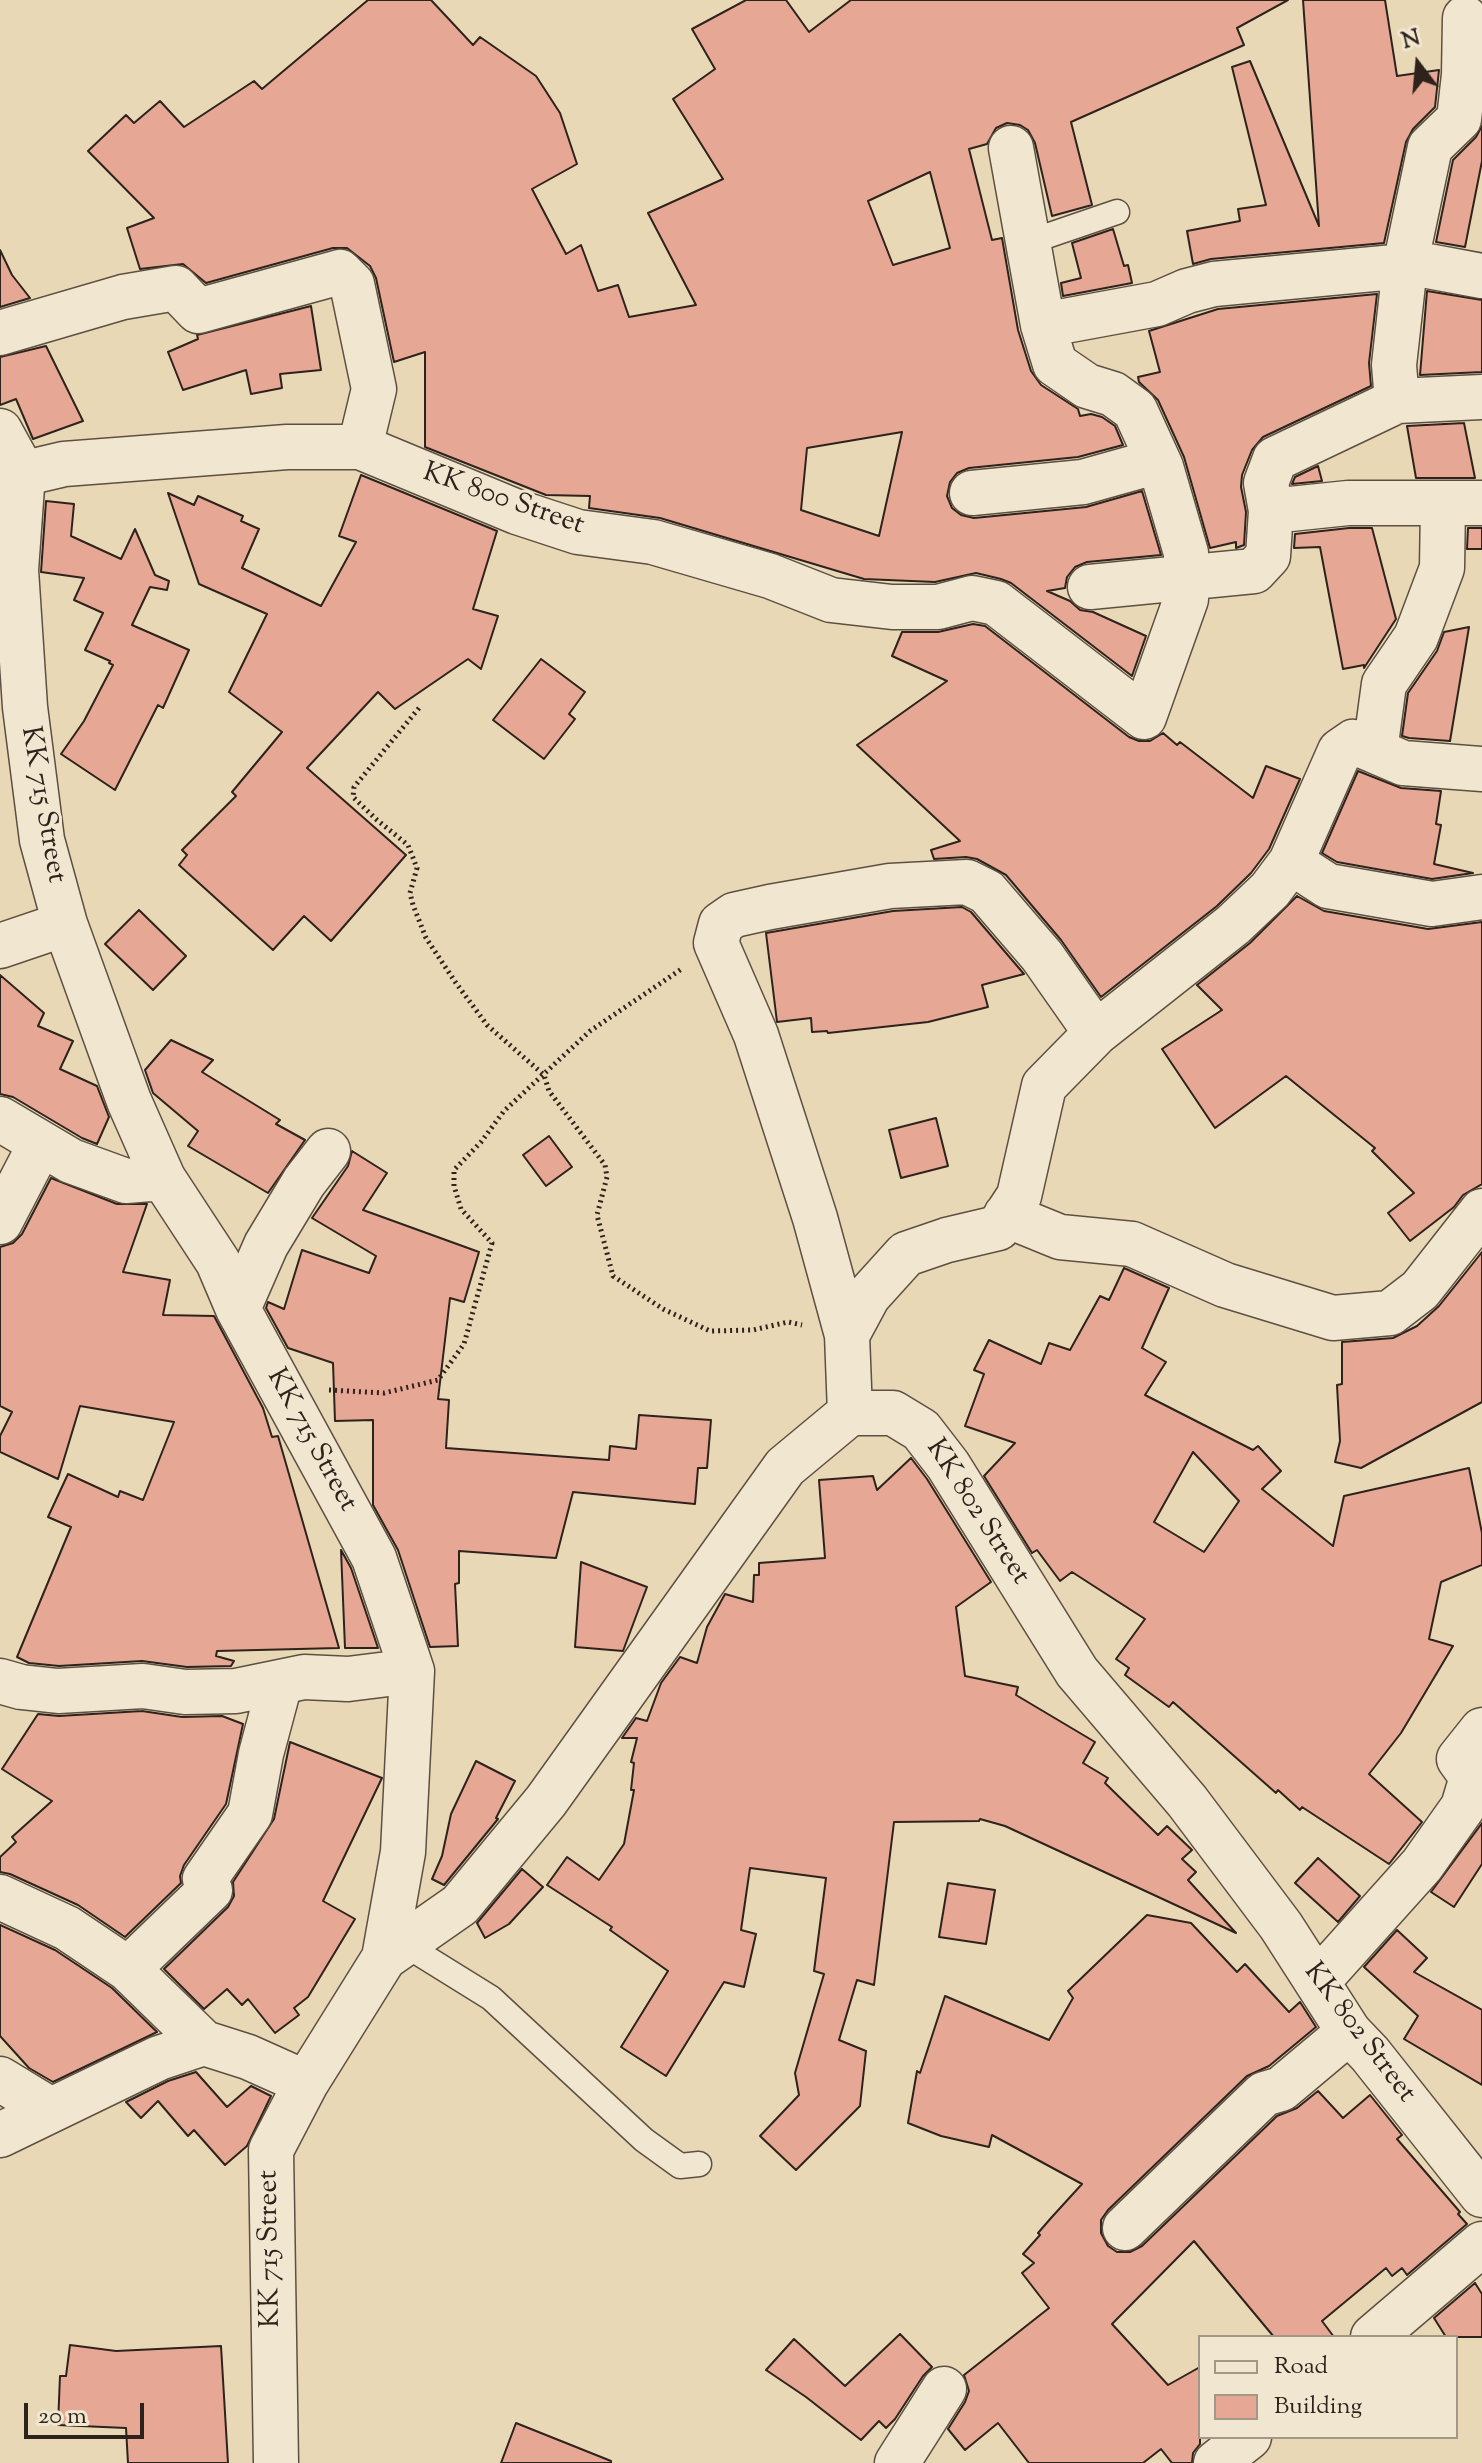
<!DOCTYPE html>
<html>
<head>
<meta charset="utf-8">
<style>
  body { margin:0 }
  #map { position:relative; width:1482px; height:2463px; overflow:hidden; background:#e9d8b6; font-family:"Sorts Mill Goudy",serif }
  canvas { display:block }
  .legend { position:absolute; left:1198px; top:2335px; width:260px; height:104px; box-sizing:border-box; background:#f1e6d0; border:2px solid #a39888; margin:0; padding:10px 14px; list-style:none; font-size:24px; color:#2e231c }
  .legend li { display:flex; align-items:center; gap:16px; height:40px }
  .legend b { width:40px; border:2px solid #a39888 }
  .north { position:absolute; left:1378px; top:24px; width:80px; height:80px; -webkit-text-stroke:6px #f1e6d0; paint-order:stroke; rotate:344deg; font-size:22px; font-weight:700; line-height:32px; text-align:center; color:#2e231c }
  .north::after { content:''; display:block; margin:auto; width:28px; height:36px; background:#2e231c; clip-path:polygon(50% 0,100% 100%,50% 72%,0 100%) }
  .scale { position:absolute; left:24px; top:2403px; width:120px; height:36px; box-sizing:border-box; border:4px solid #2e231c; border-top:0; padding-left:10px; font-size:24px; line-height:28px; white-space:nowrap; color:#2e231c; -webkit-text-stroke:6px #f1e6d0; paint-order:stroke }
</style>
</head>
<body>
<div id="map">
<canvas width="1482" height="2463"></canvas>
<ul class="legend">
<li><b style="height:10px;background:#f1e6d0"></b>Road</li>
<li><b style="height:22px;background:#e6a794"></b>Building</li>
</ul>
<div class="north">N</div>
<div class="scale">20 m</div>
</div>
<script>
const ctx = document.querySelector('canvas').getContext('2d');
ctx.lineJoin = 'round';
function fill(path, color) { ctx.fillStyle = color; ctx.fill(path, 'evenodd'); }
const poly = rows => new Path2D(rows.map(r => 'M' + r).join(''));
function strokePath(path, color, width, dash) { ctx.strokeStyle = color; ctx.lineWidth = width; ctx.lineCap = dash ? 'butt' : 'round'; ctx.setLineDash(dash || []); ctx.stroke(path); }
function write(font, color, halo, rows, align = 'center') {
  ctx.font = font + ' "Sorts Mill Goudy",serif'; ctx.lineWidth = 6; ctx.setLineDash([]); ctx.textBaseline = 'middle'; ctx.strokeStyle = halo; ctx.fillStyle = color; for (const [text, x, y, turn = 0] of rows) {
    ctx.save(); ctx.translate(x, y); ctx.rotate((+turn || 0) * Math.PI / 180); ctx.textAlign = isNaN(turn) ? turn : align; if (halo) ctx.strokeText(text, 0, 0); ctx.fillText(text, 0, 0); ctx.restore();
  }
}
const building = poly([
  [368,0,431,0,473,45,480,37,536,76,560,113,577,164,532,189,566,254,581,245,598,291,618,285,629,317,696,305,648,213,723,179,673,99,715,69,692,29,746,0,786,0,809,32,851,0,1288,0,1237,28,1244,45,1071,122,1092,205,1052,216,1035,143,1028,130,1020,125,1007,123,996,128,987,144,969,149,992,240,1002,238,1018,330,1031,371,1041,385,1078,409,1080,416,1091,414,1102,417,1115,426,1123,445,1078,457,969,468,957,473,950,482,947,496,952,508,961,515,974,518,1086,507,1142,491,1161,555,1087,562,1075,567,1067,577,1065,588,1047,591,1070,601,1080,610,1093,612,1146,636,1132,676,1011,583,1001,579,976,573,935,582,864,579,660,518,589,508,590,496,546,495,425,447,425,352,394,362,376,278,370,266,347,248,333,248,206,283,183,264,140,269,127,228,154,218,88,151,126,115,134,123,160,101,184,127,254,81,262,89,368,0],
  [930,172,950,248,893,265,868,201,930,172],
  [902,432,879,536,801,510,807,448,902,432],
  [1303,0,1385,0,1397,76,1439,70,1435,107,1413,129,1406,142,1384,243,1211,259,1193,264,1187,231,1240,221,1238,209,1266,205,1232,67,1250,61,1319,226,1303,0],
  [1482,126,1482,161,1465,247,1436,242,1453,160,1476,137,1482,126],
  [1113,229,1124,266,1128,265,1132,283,1063,296,1061,283,1081,278,1072,243,1113,229],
  [0,250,12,275,30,298,0,307,0,250],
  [1427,291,1482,300,1482,372,1420,375,1427,291],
  [1377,294,1369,363,1371,386,1263,437,1252,450,1242,475,1241,487,1246,512,1244,545,1236,548,1236,542,1210,548,1184,457,1158,400,1139,382,1138,377,1160,372,1149,331,1218,309,1377,294],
  [311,306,321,370,280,374,282,388,251,394,246,370,183,390,168,352,198,339,197,335,311,306],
  [46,346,83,421,33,439,16,399,0,405,0,357,46,346],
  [1464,423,1475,478,1416,478,1407,426,1464,423],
  [1318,466,1322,481,1292,484,1295,477,1318,466],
  [361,475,497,531,473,609,498,616,481,669,468,659,395,709,378,692,307,768,406,855,331,941,304,916,273,950,179,865,187,855,182,850,236,796,232,792,282,732,229,692,267,614,199,584,168,493,194,505,198,496,243,516,241,521,259,529,242,568,321,606,356,542,339,536,361,475],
  [46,501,74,504,71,536,121,559,135,529,155,575,169,581,167,590,150,587,132,625,189,650,163,708,158,705,115,790,61,754,84,721,113,665,109,663,110,661,85,650,103,613,74,600,84,578,41,572,46,501],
  [1349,528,1372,528,1396,619,1364,668,1364,665,1343,669,1320,547,1294,548,1295,534,1349,528],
  [1468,528,1482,528,1482,549,1467,549,1468,528],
  [973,624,985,626,1129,737,1139,741,1150,741,1163,733,1177,745,1180,742,1253,798,1266,766,1300,779,1269,849,1251,873,1217,906,1101,997,1061,940,1006,875,977,859,966,857,934,859,931,850,960,841,857,745,947,681,892,656,902,632,938,632,973,624],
  [1469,627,1450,741,1409,738,1402,736,1408,693,1437,651,1444,632,1469,627],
  [541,659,585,692,569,714,575,719,544,759,493,720,541,659],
  [1358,771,1401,788,1441,791,1436,824,1441,825,1434,864,1473,873,1432,879,1337,862,1322,853,1358,771],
  [1297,896,1324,911,1428,929,1482,922,1482,1184,1463,1195,1454,1207,1410,1241,1388,1213,1414,1193,1372,1151,1375,1148,1286,1076,1215,1128,1162,1049,1222,1010,1197,985,1250,943,1297,896],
  [962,907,971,912,1024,974,982,985,988,1007,928,1022,828,1033,827,1031,812,1032,811,1018,777,1022,766,933,893,911,962,907],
  [139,910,186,956,153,990,105,944,139,910],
  [0,975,44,1013,38,1026,73,1041,60,1069,97,1086,109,1117,97,1144,82,1138,13,1097,0,1094,0,975],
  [171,1040,213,1060,202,1072,280,1120,276,1124,305,1140,268,1193,188,1146,198,1131,153,1093,145,1070,171,1040],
  [936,1118,948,1166,901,1178,889,1130,936,1118],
  [549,1136,572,1167,546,1186,523,1155,549,1136],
  [352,1151,387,1173,363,1210,479,1252,464,1302,450,1298,438,1399,449,1400,446,1448,609,1460,610,1446,636,1449,639,1415,711,1420,707,1468,698,1468,695,1504,573,1492,556,1558,459,1551,459,1583,455,1584,458,1646,430,1647,398,1550,373,1505,373,1420,335,1421,333,1363,288,1348,266,1308,268,1302,284,1309,302,1250,369,1273,376,1256,312,1218,348,1166,352,1151],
  [51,1178,117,1204,147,1204,123,1272,170,1280,163,1315,214,1316,263,1408,272,1437,278,1436,339,1648,217,1651,216,1656,234,1661,231,1666,187,1667,142,1661,59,1666,29,1663,17,1657,71,1527,48,1517,68,1474,118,1497,120,1491,143,1500,174,1422,80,1406,58,1479,0,1452,0,1436,12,1412,0,1406,0,1247,13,1243,22,1234,51,1178],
  [1482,1252,1482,1402,1361,1468,1335,1462,1340,1441,1337,1385,1342,1384,1342,1342,1393,1338,1417,1326,1439,1306,1482,1252],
  [1124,1268,1169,1288,1142,1348,1166,1362,1145,1395,1253,1450,1258,1446,1281,1471,1262,1489,1333,1546,1344,1496,1469,1468,1482,1533,1482,1565,1441,1582,1429,1639,1453,1646,1401,1733,1369,1774,1422,1822,1389,1864,1302,1807,1300,1810,1278,1790,1276,1793,1173,1702,1169,1707,1125,1675,1129,1668,1116,1659,1145,1619,1072,1572,1060,1581,1037,1550,1032,1553,984,1476,1015,1443,965,1426,984,1374,974,1370,989,1340,1041,1364,1049,1343,1070,1350,1100,1296,1109,1300,1124,1268],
  [1193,1452,1239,1501,1204,1552,1154,1522,1193,1452],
  [911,1458,927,1479,991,1582,956,1607,965,1676,1018,1687,1016,1695,1095,1742,1083,1763,1108,1778,1105,1783,1158,1835,1167,1826,1192,1850,1182,1859,1196,1872,1188,1880,1236,1933,1005,1826,980,1819,979,1821,894,1822,874,1985,857,1980,839,2040,866,2051,860,2106,796,2170,760,2136,799,2095,795,2073,824,1974,814,1971,826,1878,750,1868,741,1930,756,1934,744,1987,724,1982,666,2076,621,2047,668,1971,610,1930,612,1927,547,1885,567,1857,599,1880,624,1844,634,1790,631,1790,634,1763,631,1762,637,1738,622,1738,636,1718,647,1721,661,1683,680,1657,697,1663,707,1627,725,1594,753,1602,754,1575,759,1575,759,1563,825,1558,819,1480,873,1476,877,1490,911,1458],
  [341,1550,351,1568,378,1648,345,1648,341,1550],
  [581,1562,647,1587,623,1651,575,1647,581,1562],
  [142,1711,182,1717,222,1716,243,1724,226,1804,184,1865,180,1876,181,1883,125,1937,78,1905,10,1874,0,1872,0,1857,16,1842,12,1837,52,1801,2,1769,38,1714,59,1716,142,1711],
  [290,1742,382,1778,323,1901,355,1919,308,1997,294,2008,299,2015,275,2033,248,1999,242,2005,227,1989,204,2009,164,1969,228,1907,234,1896,233,1882,274,1819,290,1742],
  [476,1761,515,1781,496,1818,498,1819,444,1885,432,1879,442,1856,451,1814,476,1761],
  [1482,1823,1482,1864,1454,1907,1431,1892,1482,1823],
  [1318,1858,1360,1896,1338,1922,1295,1883,1318,1858],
  [522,1869,543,1887,509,1924,485,1938,477,1923,522,1869],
  [948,1883,995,1890,986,1944,939,1937,948,1883],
  [1147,1915,1191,1923,1237,1972,1245,1964,1289,2012,1300,2002,1316,2027,1269,2066,1247,2076,1108,2210,1101,2220,1101,2233,1108,2246,1117,2252,1130,2252,1142,2246,1277,2116,1297,2108,1318,2091,1343,2118,1370,2095,1402,2135,1397,2139,1460,2212,1458,2214,1467,2224,1407,2275,1402,2268,1392,2276,1386,2268,1322,2321,1334,2337,1274,2337,1194,2241,1112,2324,1168,2385,1200,2367,1200,2444,1193,2453,1192,2463,1172,2463,1161,2449,1143,2463,1029,2463,998,2423,965,2450,948,2429,965,2402,969,2391,964,2375,1049,2308,1022,2273,1034,2263,1023,2254,1040,2235,1038,2233,1051,2218,1082,2184,992,2135,989,2147,941,2136,908,2123,917,2071,920,2073,945,1996,1049,2040,1073,1998,1068,1991,1147,1915],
  [0,1925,55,1950,112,1988,157,2032,53,2082,29,2068,0,2036,0,1925],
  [1397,1930,1427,1958,1414,1972,1482,2010,1482,2085,1404,2039,1418,2016,1364,1967,1397,1930],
  [196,2072,227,2107,251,2086,271,2096,247,2146,225,2165,194,2130,188,2136,158,2101,141,2118,126,2102,168,2081,196,2072],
  [1475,2283,1482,2294,1482,2337,1446,2337,1434,2318,1475,2283],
  [900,2334,932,2367,923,2376,895,2419,886,2428,879,2421,861,2440,806,2397,766,2370,794,2339,845,2386,900,2334],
  [70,2345,116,2351,221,2346,228,2463,128,2463,126,2428,58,2425,60,2376,66,2376,70,2345],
  [516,2423,611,2461,611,2463,501,2463,516,2423]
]);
fill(building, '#e6a794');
strokePath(building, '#2e231c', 2);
const service = poly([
  [1029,242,1117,212],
  [404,1944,491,1998,644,2140,680,2166,699,2164]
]);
const minor = poly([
  [1043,325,1157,304,1187,291,1214,284,1405,266,1428,266,1482,276],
  [0,333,123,297,176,288,198,311,340,272,352,284,374,389,360,447,517,512,578,532,653,542,770,576,831,600,892,607,938,607,972,598,996,603,1144,717,1186,599,1186,553,1161,467,1135,410,1113,394,1087,386,1055,364,1043,325,1011,148],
  [1397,401,1482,397],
  [0,431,23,473,16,570,25,707,42,840,65,924,129,1101,163,1178,218,1262,238,1309,374,1558,412,1671,403,1852,384,1958,306,2083,271,2150,276,2463],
  [0,479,64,464,287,447,360,447],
  [972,493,1083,482,1158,461],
  [1271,511,1348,503,1482,503],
  [1090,587,1254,571,1268,556,1271,511,1266,483,1275,459,1397,401,1394,365,1405,266,1430,147,1459,119,1464,75,1465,18],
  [1375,751,1403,763,1482,769],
  [1291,862,1328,886,1432,904,1482,897],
  [0,946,65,924],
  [0,1119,71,1161,126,1181,163,1178],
  [1006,1215,1060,1237,1132,1244,1225,1285,1333,1318,1390,1313,1420,1290,1482,1211],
  [0,1222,40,1145],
  [238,1309,266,1245,304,1182,328,1151],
  [847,1335,815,1218,756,1035,716,943,721,924,734,915,770,907,890,886,967,882,987,892,1042,956,1096,1033],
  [850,1413,847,1335,868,1296,906,1254,947,1240,998,1228,1019,1196,1044,1086,1096,1033,1233,925,1270,890,1291,862,1340,751,1353,742,1375,751,1384,684,1416,637,1442,568,1443,505],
  [0,1681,21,1687,58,1691,143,1686,185,1692,236,1691,304,1677,348,1679,412,1671],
  [0,1897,67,1928,128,1969,204,2043],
  [384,1958,460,1905,546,1801,785,1467,850,1413,893,1413,921,1430,948,1465,1077,1672,1187,1801,1281,1926,1349,2032,1370,2054,1482,2195],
  [128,1969,210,1890,205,1879,250,1814,261,1754,280,1683],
  [1317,1982,1422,1865,1463,1807,1472,1777,1459,1759,1482,1730],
  [0,2079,51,2110],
  [0,2135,159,2058,204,2043,248,2057,306,2083],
  [1125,2228,1264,2094,1281,2089,1349,2032],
  [1373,2337,1482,2244],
  [897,2463,944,2389],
  [1216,2463,1249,2437]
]);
strokePath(service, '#5d5042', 27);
strokePath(minor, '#5d5042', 47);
strokePath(poly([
  [419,708,354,787,353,797,377,820,408,845,417,868,410,893,413,905,426,938,456,983,487,1025,544,1075,549,1091,605,1165,607,1177,597,1215,613,1276,663,1309,710,1331,753,1330,788,1322,802,1325],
  [329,1390,384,1393,438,1380,464,1344,492,1243,461,1209,454,1186,454,1170,481,1142,504,1111,590,1031,683,968]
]), '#2e231c', 5, [2, 4]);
strokePath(service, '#f1e6d0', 24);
strokePath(minor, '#f1e6d0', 44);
write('28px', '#2e231c', '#f1e6d0', [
  ["KK 800 Street",503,501,19],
  ["KK 715 Street",41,805,80],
  ["KK 715 Street",310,1441,61],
  ["KK 802 Street",976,1513,57],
  ["KK 802 Street",1358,2034,53],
  ["KK 715 Street",272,2249,-91]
]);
</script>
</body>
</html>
